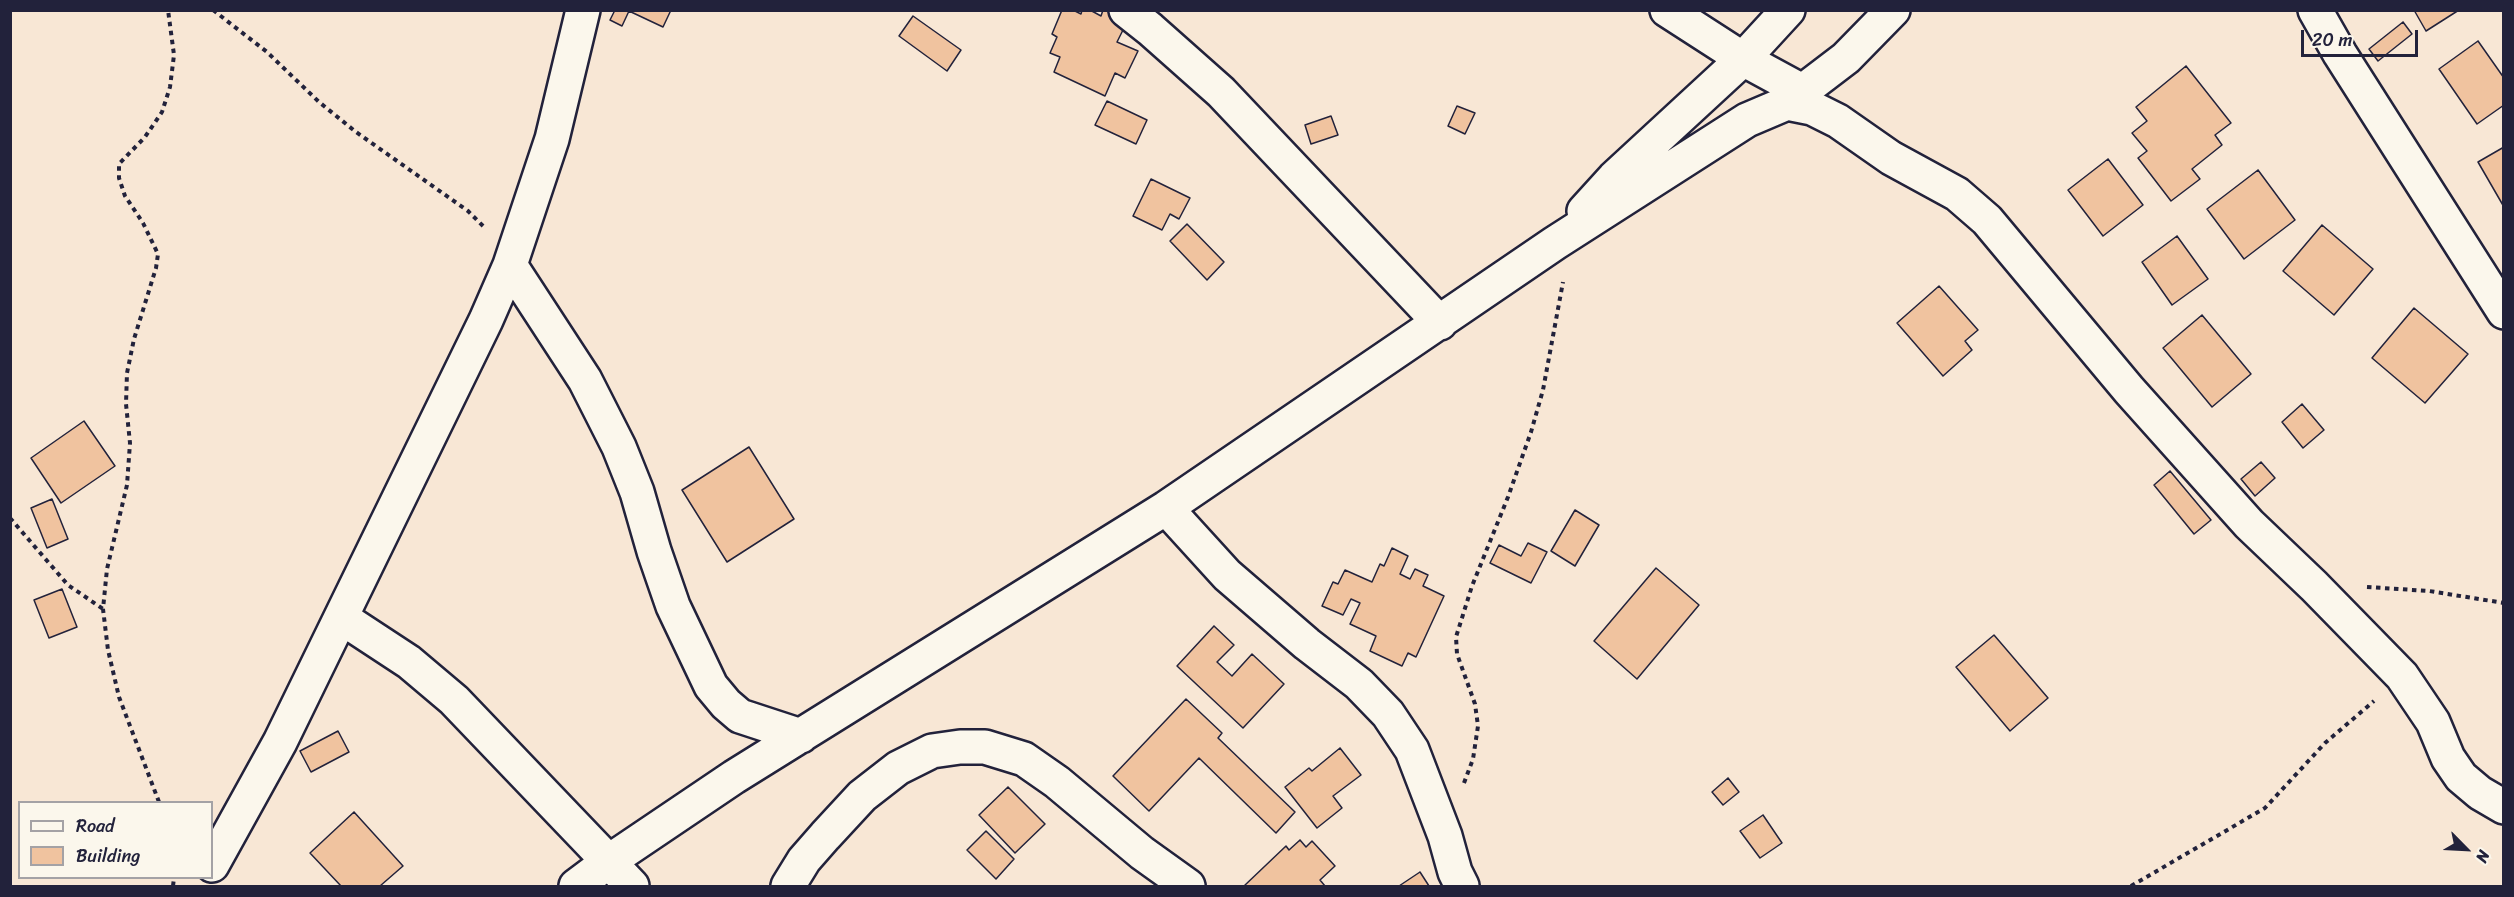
<!DOCTYPE html>
<html>
<head>
<meta charset="utf-8">
<style>
  body { margin:0 }
  #map { position:relative; width:2514px; height:897px; overflow:hidden; background:#f8e7d5; font-family:Sriracha,sans-serif }
  canvas { display:block }
  .frame { position:absolute; inset:0; border:12px solid #22223b; pointer-events:none }
  .legend { position:absolute; left:18px; top:801px; width:195px; height:78px; box-sizing:border-box; background:#fbf7ec; border:2px solid #a4a2a5; margin:0; padding:8px 10px; list-style:none; font-size:18px; color:#22223b }
  .legend li { display:flex; align-items:center; gap:12px; height:30px }
  .legend b { width:30px; border:2px solid #a4a2a5 }
  .north { position:absolute; left:2436px; top:819px; width:60px; height:60px; -webkit-text-stroke:4px #fbf7ec; paint-order:stroke; rotate:114deg; font-size:16px; font-weight:700; line-height:24px; text-align:center; color:#22223b }
  .north::after { content:''; display:block; margin:auto; width:21px; height:27px; background:#22223b; clip-path:polygon(50% 0,100% 100%,50% 72%,0 100%) }
  .scale { position:absolute; left:2301px; top:30px; width:117px; height:27px; box-sizing:border-box; border:3px solid #22223b; border-top:0; padding-left:8px; font-size:18px; line-height:21px; white-space:nowrap; color:#22223b; -webkit-text-stroke:4px #fbf7ec; paint-order:stroke }
</style>
</head>
<body>
<div id="map">
<canvas width="2514" height="897"></canvas>
<div class="frame"></div>
<ul class="legend">
<li><b style="height:8px;background:#fbf7ec"></b>Road</li>
<li><b style="height:16px;background:#f0c39f"></b>Building</li>
</ul>
<div class="north">N</div>
<div class="scale">20 m</div>
</div>
<script>
const ctx = document.querySelector('canvas').getContext('2d');
ctx.lineJoin = 'round';
function fill(path, color) { ctx.fillStyle = color; ctx.fill(path, 'evenodd'); }
const poly = rows => new Path2D(rows.map(r => 'M' + r).join(''));
function strokePath(path, color, width, dash) { ctx.strokeStyle = color; ctx.lineWidth = width; ctx.lineCap = dash ? 'butt' : 'round'; ctx.setLineDash(dash || []); ctx.stroke(path); }
const building = poly([
  [615,10,671,10,663,27,629,11,622,26,610,20,615,10],
  [1062,10,1073,10,1081,14,1082,10,1090,10,1101,16,1103,10,1111,10,1129,18,1117,42,1138,51,1125,78,1115,73,1105,96,1054,72,1060,57,1050,53,1057,37,1052,34,1062,10],
  [2414,10,2459,10,2426,31,2414,10],
  [913,16,961,50,947,71,899,36,913,16],
  [2403,22,2412,34,2378,61,2369,49,2403,22],
  [2478,41,2504,78,2504,105,2477,124,2439,69,2478,41],
  [2186,66,2231,123,2215,135,2222,145,2192,169,2200,179,2171,201,2138,158,2147,151,2132,133,2147,121,2136,107,2186,66],
  [1107,101,1147,120,1136,144,1095,125,1107,101],
  [1457,106,1475,113,1465,134,1448,126,1457,106],
  [1331,116,1338,135,1311,144,1305,125,1331,116],
  [2504,147,2504,207,2478,162,2504,147],
  [2108,159,2143,205,2103,236,2068,190,2108,159],
  [2258,170,2295,220,2244,259,2207,209,2258,170],
  [1151,179,1190,198,1179,219,1170,214,1162,230,1133,216,1151,179],
  [1187,224,1224,262,1207,280,1170,241,1187,224],
  [2322,225,2373,269,2334,315,2283,271,2322,225],
  [2177,236,2208,279,2172,305,2142,262,2177,236],
  [1939,286,1978,330,1965,341,1972,350,1943,376,1897,323,1939,286],
  [2414,308,2468,354,2425,403,2372,358,2414,308],
  [2202,315,2251,374,2212,407,2163,348,2202,315],
  [2302,404,2324,430,2303,448,2282,422,2302,404],
  [84,421,115,466,61,503,31,458,84,421],
  [749,447,794,519,727,562,682,490,749,447],
  [2261,462,2275,478,2255,496,2241,479,2261,462],
  [2170,471,2211,520,2194,534,2154,485,2170,471],
  [52,499,68,539,47,548,31,508,52,499],
  [1575,510,1599,525,1575,566,1551,551,1575,510],
  [1528,543,1547,552,1531,583,1490,563,1499,545,1521,556,1528,543],
  [1392,548,1408,556,1400,574,1410,579,1415,569,1428,575,1423,586,1444,596,1416,657,1408,653,1402,666,1370,651,1376,636,1350,624,1360,603,1351,599,1343,615,1322,606,1333,582,1338,584,1345,570,1372,582,1380,564,1384,566,1392,548],
  [1656,568,1699,605,1637,679,1594,641,1656,568],
  [62,589,77,627,49,638,34,600,62,589],
  [1214,626,1234,645,1217,662,1232,676,1252,654,1284,684,1243,728,1177,666,1214,626],
  [1994,635,2048,698,2010,731,1956,667,1994,635],
  [1186,699,1222,733,1218,738,1295,812,1276,833,1199,758,1149,811,1113,776,1186,699],
  [338,731,349,752,311,772,300,751,338,731],
  [1340,748,1361,775,1333,796,1342,808,1317,828,1285,787,1309,768,1312,771,1340,748],
  [1728,778,1739,792,1723,805,1712,792,1728,778],
  [1008,787,1045,824,1015,853,979,815,1008,787],
  [354,812,403,866,380,886,341,886,310,853,354,812],
  [1763,815,1782,843,1760,858,1740,831,1763,815],
  [986,831,1014,859,996,879,967,850,986,831],
  [1300,840,1306,847,1312,841,1335,866,1320,880,1325,886,1244,886,1286,846,1289,850,1300,840],
  [1420,872,1429,886,1399,886,1420,872]
]);
fill(building, '#f0c39f');
strokePath(building, '#22223b', 1.5);
const street = poly([
  [1126,10,1150,29,1221,92,1440,323],
  [1667,10,1743,59,1802,91],
  [2315,10,2340,54,2504,312],
  [1787,103,1846,58,1893,10],
  [1584,211,1614,178,1743,59,1788,10],
  [510,265,585,380,619,447,637,492,654,551,673,606,711,686,726,704,740,716,801,736],
  [1166,508,1227,575,1307,644,1359,684,1388,714,1412,750,1445,836,1455,872,1462,886],
  [342,618,409,662,454,700,632,886],
  [212,865,280,742,486,320,510,265,552,139,583,10],
  [576,886,608,862,734,777,1166,508,1555,243,1747,120,1787,103,1812,108,1838,121,1891,158,1957,194,1987,220,2129,390,2249,524,2314,586,2402,676,2433,722,2448,758,2461,777,2480,793,2504,807],
  [788,886,804,860,825,836,862,796,898,768,932,751,960,747,985,747,1024,759,1057,782,1142,853,1188,886]
]);
strokePath(street, '#22223b', 38);
strokePath(poly([
  [213,10,267,52,319,102,356,132,468,211,484,227],
  [10,518,68,585,103,609],
  [2367,587,2429,591,2504,603],
  [1464,783,1473,759,1478,726,1475,704,1457,654,1456,637,1472,586,1508,497,1531,432,1543,390,1563,282],
  [159,802,119,697,108,650,103,609,107,569,127,485,130,443,126,404,127,373,134,339,156,268,158,254,143,223,125,196,119,178,119,164,145,137,162,112,170,87,174,55,168,10],
  [173,886,174,878],
  [2131,886,2265,808,2325,743,2374,701]
]), '#22223b', 4, [4.5, 4.5]);
strokePath(street, '#fbf7ec', 33);
</script>
</body>
</html>
